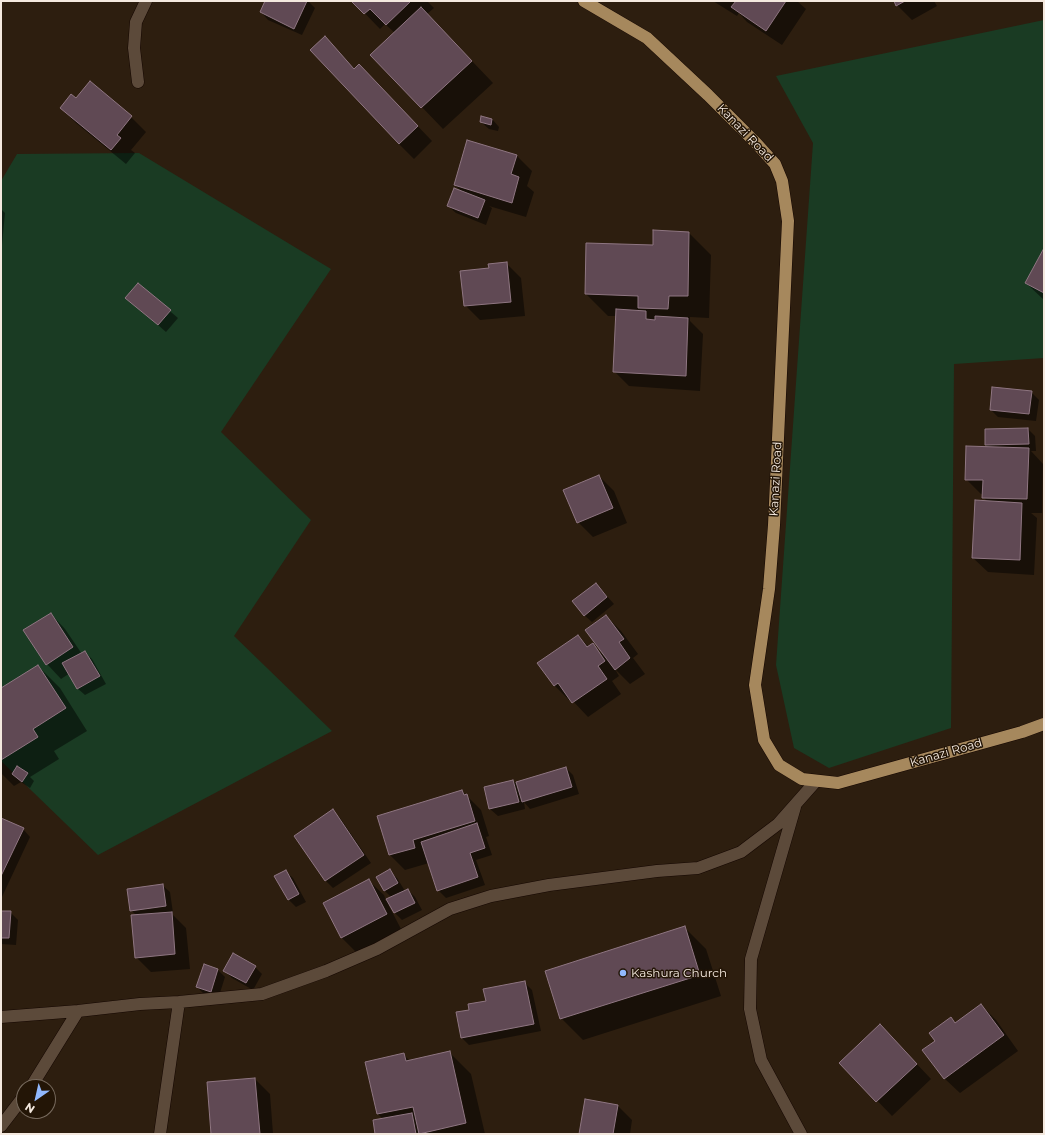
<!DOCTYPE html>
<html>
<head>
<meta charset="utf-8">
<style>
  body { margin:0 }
  #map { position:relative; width:1045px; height:1135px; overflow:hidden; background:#2d1e0f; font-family:Montserrat,sans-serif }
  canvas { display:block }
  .frame { position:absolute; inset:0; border:2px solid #f4e9df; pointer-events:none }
  .north { position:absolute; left:16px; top:1079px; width:40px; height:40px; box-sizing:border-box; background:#231506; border:1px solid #776a5d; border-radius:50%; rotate:214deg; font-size:11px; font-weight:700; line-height:16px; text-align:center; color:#f4e9df }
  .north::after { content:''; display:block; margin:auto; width:14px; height:18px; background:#91b8fd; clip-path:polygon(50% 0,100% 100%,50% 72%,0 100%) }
</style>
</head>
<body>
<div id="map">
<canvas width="1045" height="1135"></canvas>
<div class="frame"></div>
<div class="north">N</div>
</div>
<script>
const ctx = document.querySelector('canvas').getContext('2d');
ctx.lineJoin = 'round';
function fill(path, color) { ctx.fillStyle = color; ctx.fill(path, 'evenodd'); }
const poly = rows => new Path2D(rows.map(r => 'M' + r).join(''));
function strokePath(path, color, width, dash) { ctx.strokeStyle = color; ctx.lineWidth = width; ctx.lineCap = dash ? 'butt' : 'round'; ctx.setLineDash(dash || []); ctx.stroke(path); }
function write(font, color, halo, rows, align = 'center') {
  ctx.font = font + ' Montserrat,sans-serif'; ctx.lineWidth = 3; ctx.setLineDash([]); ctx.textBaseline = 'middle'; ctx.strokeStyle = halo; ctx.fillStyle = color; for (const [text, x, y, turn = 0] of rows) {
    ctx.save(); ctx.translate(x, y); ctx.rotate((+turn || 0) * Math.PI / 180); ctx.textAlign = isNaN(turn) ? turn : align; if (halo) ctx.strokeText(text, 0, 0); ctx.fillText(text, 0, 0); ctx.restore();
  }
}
fill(poly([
  [1044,20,1044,358,954,364,951,728,829,768,794,748,776,665,813,143,776,76],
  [139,153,331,269,221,432,311,520,234,636,332,731,98,855,1,761,1,181,17,154]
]), '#1a3b23');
fill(poly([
  [266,1,308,1,315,8,302,35,268,20,261,12],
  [353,1,427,1,434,8,427,14,493,83,443,129,372,55,395,33,385,24,380,29],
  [713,1,797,1,806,9,782,45,747,22,739,13,737,16],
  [895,1,934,1,937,6,912,20,897,5],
  [339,53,355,69,359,65,432,141,414,159,399,144],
  [90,83,131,117,146,132,131,150,135,153,126,164,76,123,61,108,76,99],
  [492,119,499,127,498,131,489,129,481,122],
  [467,141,517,156,532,171,527,186,534,192,526,217,489,206,492,208,486,225,456,213,448,206,462,192,455,185],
  [1,209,5,213,2,245,1,245],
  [689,233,711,255,709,318,690,317,690,321,703,334,700,391,629,386,614,371,617,316,608,316,586,294,654,246],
  [1044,251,1044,300,1026,283],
  [506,263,521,278,525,316,480,320,465,305],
  [138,284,178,318,166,332,127,298],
  [1031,392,1039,400,1036,421,998,417,991,410],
  [1028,429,1035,436,1036,451,1031,451,1043,464,1042,513,1031,513,1037,518,1034,575,988,572,973,558,988,502,983,497,983,494,981,494,966,479,989,448,986,445],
  [599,476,614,491,627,523,593,537,578,522],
  [596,584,614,604,592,622,584,615],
  [51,614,65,629,82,654,85,652,92,659,106,684,85,695,77,688,70,673,61,679,47,664],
  [606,616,621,631,638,654,633,658,645,674,630,684,616,670,616,671,619,676,612,681,621,694,588,717,571,699,569,700,555,686,539,664,578,636,589,647,593,645,604,656],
  [38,666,60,688,87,731,54,751,59,759,30,777,34,781,30,788,21,782,14,786,1,773,1,690],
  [566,768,573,775,579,794,530,809,524,802,525,809,498,816,490,809,513,781,519,786],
  [462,791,481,810,489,836,486,837,492,855,476,860,485,885,446,898,438,890,429,863,405,870,390,855,378,817],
  [333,811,340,818,371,863,333,888,326,881,295,836],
  [1,819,23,829,30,837,1,899],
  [285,871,293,878,306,902,296,907,289,900,276,877],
  [389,871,397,878,405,891,408,890,415,897,422,910,402,920,395,913,391,905,389,906,401,929,357,953,342,938,324,904,369,881,384,895,386,901,392,898,384,890],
  [162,885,170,892,173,913,171,913,186,928,190,969,151,972,136,957,137,916,131,910],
  [1,912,10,912,18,920,16,945,1,944],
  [685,928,706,949,721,996,583,1040,561,1018],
  [255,967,262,974,253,990,232,978,225,971],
  [218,970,225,977,218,999,204,994,197,987],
  [525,983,532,990,541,1031,469,1045,462,1038,470,1010],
  [981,1005,996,1020,1018,1051,960,1093,945,1079,924,1050,936,1041,950,1018,956,1024],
  [895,1041,931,1079,892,1116,841,1063],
  [450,1053,471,1074,485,1134,376,1134,383,1119,378,1114,366,1063,403,1054,410,1061],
  [255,1079,270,1094,273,1134,212,1134,208,1083],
  [617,1105,632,1120,630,1134,580,1134]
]), '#0007');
const building = poly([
  [265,1,307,1,294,29,260,12,265,1],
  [351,1,411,1,386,25,370,9,364,14,351,1],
  [736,1,786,1,766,31,731,7,736,1],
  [894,1,905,1,896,6,894,1],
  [421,7,472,61,421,108,370,55,421,7],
  [325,36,354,69,359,64,418,126,399,144,310,50,325,36],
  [90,81,132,116,117,135,121,138,111,150,60,108,71,94,76,98,90,81],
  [481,116,492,119,491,125,480,122,481,116],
  [467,140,517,155,511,174,519,177,512,203,454,185,467,140],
  [454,188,485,200,478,218,447,206,454,188],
  [653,230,689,232,688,296,669,296,668,309,638,308,638,296,585,294,586,243,653,245,653,230],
  [1044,248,1044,293,1025,283,1044,248],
  [507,262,511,302,464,306,460,271,489,268,488,264,507,262],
  [138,283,171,310,158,325,125,298,138,283],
  [616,309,646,311,646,319,655,320,655,316,688,318,686,376,613,372,616,309],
  [992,387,1032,391,1029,414,990,410,992,387],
  [1028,428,1029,444,985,445,985,429,1028,428],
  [966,446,1029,448,1027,499,982,498,983,480,965,480,966,446],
  [599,475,613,508,577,523,563,490,599,475],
  [975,500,1022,503,1020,560,972,558,975,500],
  [596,583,607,597,584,616,572,601,596,583],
  [51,613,73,647,46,665,23,630,51,613],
  [606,615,624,639,619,642,630,658,615,670,585,630,606,615],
  [578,635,587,647,593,643,605,661,598,666,607,679,572,703,558,683,554,686,537,663,578,635],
  [85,651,100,676,77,689,62,663,85,651],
  [38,665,66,708,33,729,38,737,1,760,1,688,38,665],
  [17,766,28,773,22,782,12,774,17,766],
  [566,767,572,787,522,802,516,782,566,767],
  [513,780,519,802,489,809,484,787,513,780],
  [462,790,464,795,467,794,475,821,413,840,415,848,389,855,377,816,462,790],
  [333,809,364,855,325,881,294,836,333,809],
  [1,818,24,828,1,876,1,818],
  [477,823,485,848,470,853,478,877,437,891,421,842,477,823],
  [390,869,398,883,384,891,376,877,390,869],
  [286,870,299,894,288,900,274,876,286,870],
  [369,879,387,914,341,938,323,903,369,879],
  [163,884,166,906,130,911,127,889,163,884],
  [408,889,415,903,394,913,386,899,408,889],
  [1,911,11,911,9,938,1,938,1,911],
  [172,912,175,954,135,958,131,915,172,912],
  [685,926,700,975,560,1019,545,971,685,926],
  [233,953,256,966,246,983,223,971,233,953],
  [204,964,218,969,211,992,196,987,204,964],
  [525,981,534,1024,461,1038,456,1012,469,1010,468,1004,486,1001,483,989,525,981],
  [981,1004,1004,1035,944,1079,922,1050,935,1041,929,1033,951,1017,955,1023,981,1004],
  [880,1024,917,1064,876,1102,839,1063,880,1024],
  [450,1051,466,1123,419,1134,413,1107,377,1114,365,1062,404,1053,406,1061,450,1051],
  [255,1078,260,1134,211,1134,207,1082,255,1078],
  [585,1099,618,1105,613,1134,579,1134,585,1099],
  [412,1113,416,1134,375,1134,373,1120,412,1113]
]);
fill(building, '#604954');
strokePath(building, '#8f7682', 1);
const minor = poly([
  [138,82,134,48,136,22,146,1],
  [795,807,751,959,750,1009,761,1060,801,1134],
  [1,1017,78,1011,140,1004,179,1002,262,994,326,971,377,949,450,909,491,896,549,885,657,871,698,868,741,852,778,824,816,781],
  [31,1087,78,1011],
  [1,1126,24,1096],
  [160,1134,179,1002]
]);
const major = poly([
  [584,1,647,38,708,95,756,143,775,164,782,181,788,221,774,525,769,589,755,685,764,740,779,765,802,779,838,783,1022,732,1044,724]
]);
strokePath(minor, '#150700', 13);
strokePath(major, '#150700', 13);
strokePath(minor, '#5c4a3a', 12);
strokePath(major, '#a6885d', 12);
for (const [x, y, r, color] of [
  [623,973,4,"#91b8fd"]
]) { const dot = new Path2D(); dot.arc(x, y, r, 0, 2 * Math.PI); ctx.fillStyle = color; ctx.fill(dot); strokePath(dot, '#231506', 1.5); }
write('12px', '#f4e9df', '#231506', [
  ["Kanazi Road",745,133,46],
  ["Kanazi Road",776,479,-87],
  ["Kanazi Road",946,753,-16]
]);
write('12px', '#f4e9df', '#231506', [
  ["Kashura Church",631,973]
], 'left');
</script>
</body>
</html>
